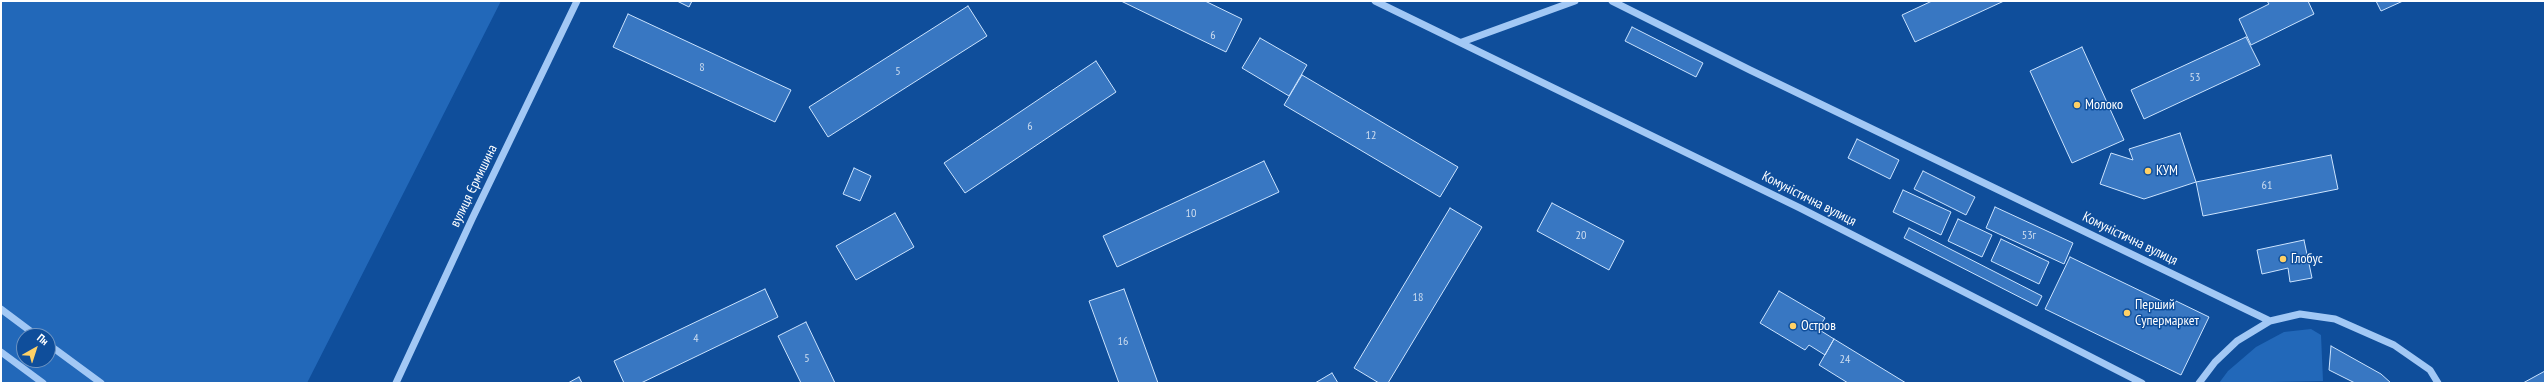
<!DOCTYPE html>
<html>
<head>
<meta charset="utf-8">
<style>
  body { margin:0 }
  #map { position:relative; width:2546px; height:384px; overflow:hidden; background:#0f4e9b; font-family:"PT Sans Narrow",sans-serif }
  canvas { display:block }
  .frame { position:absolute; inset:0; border:2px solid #fff; pointer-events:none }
  .north { position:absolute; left:16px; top:328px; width:40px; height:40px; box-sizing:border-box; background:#0f4e9b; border:1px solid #6f95c3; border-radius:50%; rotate:39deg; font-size:11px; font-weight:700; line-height:16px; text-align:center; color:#fff }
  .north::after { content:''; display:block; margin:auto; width:14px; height:18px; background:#ffd166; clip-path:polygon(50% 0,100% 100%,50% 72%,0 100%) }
</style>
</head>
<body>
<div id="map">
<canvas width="2546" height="384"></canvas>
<div class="frame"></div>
<div class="north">Пн</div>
</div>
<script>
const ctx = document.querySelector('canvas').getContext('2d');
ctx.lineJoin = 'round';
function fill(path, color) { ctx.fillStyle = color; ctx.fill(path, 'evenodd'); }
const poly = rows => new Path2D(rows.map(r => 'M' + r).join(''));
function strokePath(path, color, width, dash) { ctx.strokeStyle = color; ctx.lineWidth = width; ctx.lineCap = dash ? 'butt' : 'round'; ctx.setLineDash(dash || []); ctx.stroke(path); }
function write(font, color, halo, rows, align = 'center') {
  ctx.font = font + ' "PT Sans Narrow",sans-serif'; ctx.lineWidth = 3; ctx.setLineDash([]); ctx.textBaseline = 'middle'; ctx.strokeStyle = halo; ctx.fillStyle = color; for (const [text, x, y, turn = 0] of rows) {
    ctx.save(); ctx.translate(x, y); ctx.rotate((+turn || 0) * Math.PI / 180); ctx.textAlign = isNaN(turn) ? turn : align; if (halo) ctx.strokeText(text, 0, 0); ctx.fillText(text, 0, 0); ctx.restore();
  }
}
fill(poly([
  [1,1,501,1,307,383,1,383],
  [24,336,48,336,48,360,24,360],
  [2311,329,2321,335,2323,381,2219,383,2228,371,2256,347,2284,332]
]), '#2268b9');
const building = poly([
  [677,1,692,1,689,7,677,1],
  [1121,1,1205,1,1242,19,1226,52,1121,1],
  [1932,1,2004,1,1915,42,1902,15,1932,1],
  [2267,1,2308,1,2314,14,2251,45,2239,19,2269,4,2267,1],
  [2376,1,2403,1,2381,11,2376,1],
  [968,6,987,36,828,137,809,107,968,6],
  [628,14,791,90,775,122,613,47,628,14],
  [1632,27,1703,63,1696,77,1625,41,1632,27],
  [2246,37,2260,65,2144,119,2131,90,2246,37],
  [1260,38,1307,65,1289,96,1242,68,1260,38],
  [2082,47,2124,140,2072,163,2030,71,2082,47],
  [1096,61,1116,92,965,193,944,163,1096,61],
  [1302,75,1458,167,1440,197,1284,105,1302,75],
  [2180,133,2196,182,2144,199,2100,184,2111,153,2133,160,2129,149,2180,133],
  [1857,139,1899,160,1890,179,1848,158,1857,139],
  [2331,155,2338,189,2203,216,2196,182,2331,155],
  [1264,161,1279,192,1117,267,1103,236,1264,161],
  [854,168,871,176,860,201,843,194,854,168],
  [1923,171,1975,197,1966,215,1914,189,1923,171],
  [1903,190,1951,212,1941,235,1893,212,1903,190],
  [1552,203,1624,241,1609,270,1537,231,1552,203],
  [1995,207,2073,243,2064,264,1986,228,1995,207],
  [1450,208,1482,227,1388,383,1379,383,1354,368,1450,208],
  [895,213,914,247,856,280,836,246,895,213],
  [1958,219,1992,235,1982,257,1948,241,1958,219],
  [1909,228,2042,296,2037,306,1904,238,1909,228],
  [2001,239,2049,262,2039,284,1991,261,2001,239],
  [2304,240,2312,278,2290,282,2288,268,2262,274,2257,250,2304,240],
  [2070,257,2174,307,2176,301,2209,317,2181,375,2045,309,2070,257],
  [765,289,778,317,641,383,624,383,614,361,765,289],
  [1124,289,1158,383,1119,383,1089,301,1124,289],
  [1779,291,1825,318,1818,329,1834,339,1825,355,1809,345,1805,350,1760,323,1779,291],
  [806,322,835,383,801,383,778,336,806,322],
  [1834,339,1906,383,1848,383,1819,365,1834,339],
  [2331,346,2381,374,2391,383,2355,383,2329,370,2331,346],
  [2545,371,2545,383,2523,383,2545,371],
  [1332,373,1338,383,1315,383,1332,373],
  [579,377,582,383,568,383,579,377]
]);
fill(building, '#3877c2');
strokePath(building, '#cbe3fe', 1);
strokePath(poly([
  [1375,1,1800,208,2142,383],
  [1612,1,1750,70,2270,321],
  [1462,42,1575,1],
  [1,309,37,336],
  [48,344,101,383],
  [1,352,43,383],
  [396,383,472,219,577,1],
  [2199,383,2215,362,2237,341,2270,321,2300,314,2335,319,2394,345,2430,370,2438,383]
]), '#a2c8f5', 7);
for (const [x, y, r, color] of [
  [2077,105,4,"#ffd166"],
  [2148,171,4,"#ffd166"],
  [2283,259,4,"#ffd166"],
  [2127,313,4,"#ffd166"],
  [1793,326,4,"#ffd166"]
]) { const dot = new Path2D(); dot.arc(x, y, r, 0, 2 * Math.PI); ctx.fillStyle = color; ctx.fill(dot); strokePath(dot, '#0f4e9b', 1.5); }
write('12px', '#cdddf0', null, [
  ["6",1213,36],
  ["8",702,68],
  ["5",898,72],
  ["53",2195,78],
  ["6",1030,127],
  ["12",1371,136],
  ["61",2267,186],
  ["10",1191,214],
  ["20",1581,236],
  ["53г",2029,236],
  ["18",1418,298],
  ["4",696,339],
  ["16",1123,342],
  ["5",807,359],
  ["24",1845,360]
]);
write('14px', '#fff', '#0f4e9b', [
  ["Молоко",2085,105],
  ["КУМ",2156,171],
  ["Глобус",2291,259],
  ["Перший",2135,305],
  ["Супермаркет",2135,321],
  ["Остров",1801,326]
], 'left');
write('14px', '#fff', '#0f4e9b', [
  ["вулиця Єрмишина",474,186,-64],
  ["Комуністична вулиця",1809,199,27],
  ["Комуністична вулиця",2130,239,26]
]);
</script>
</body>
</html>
